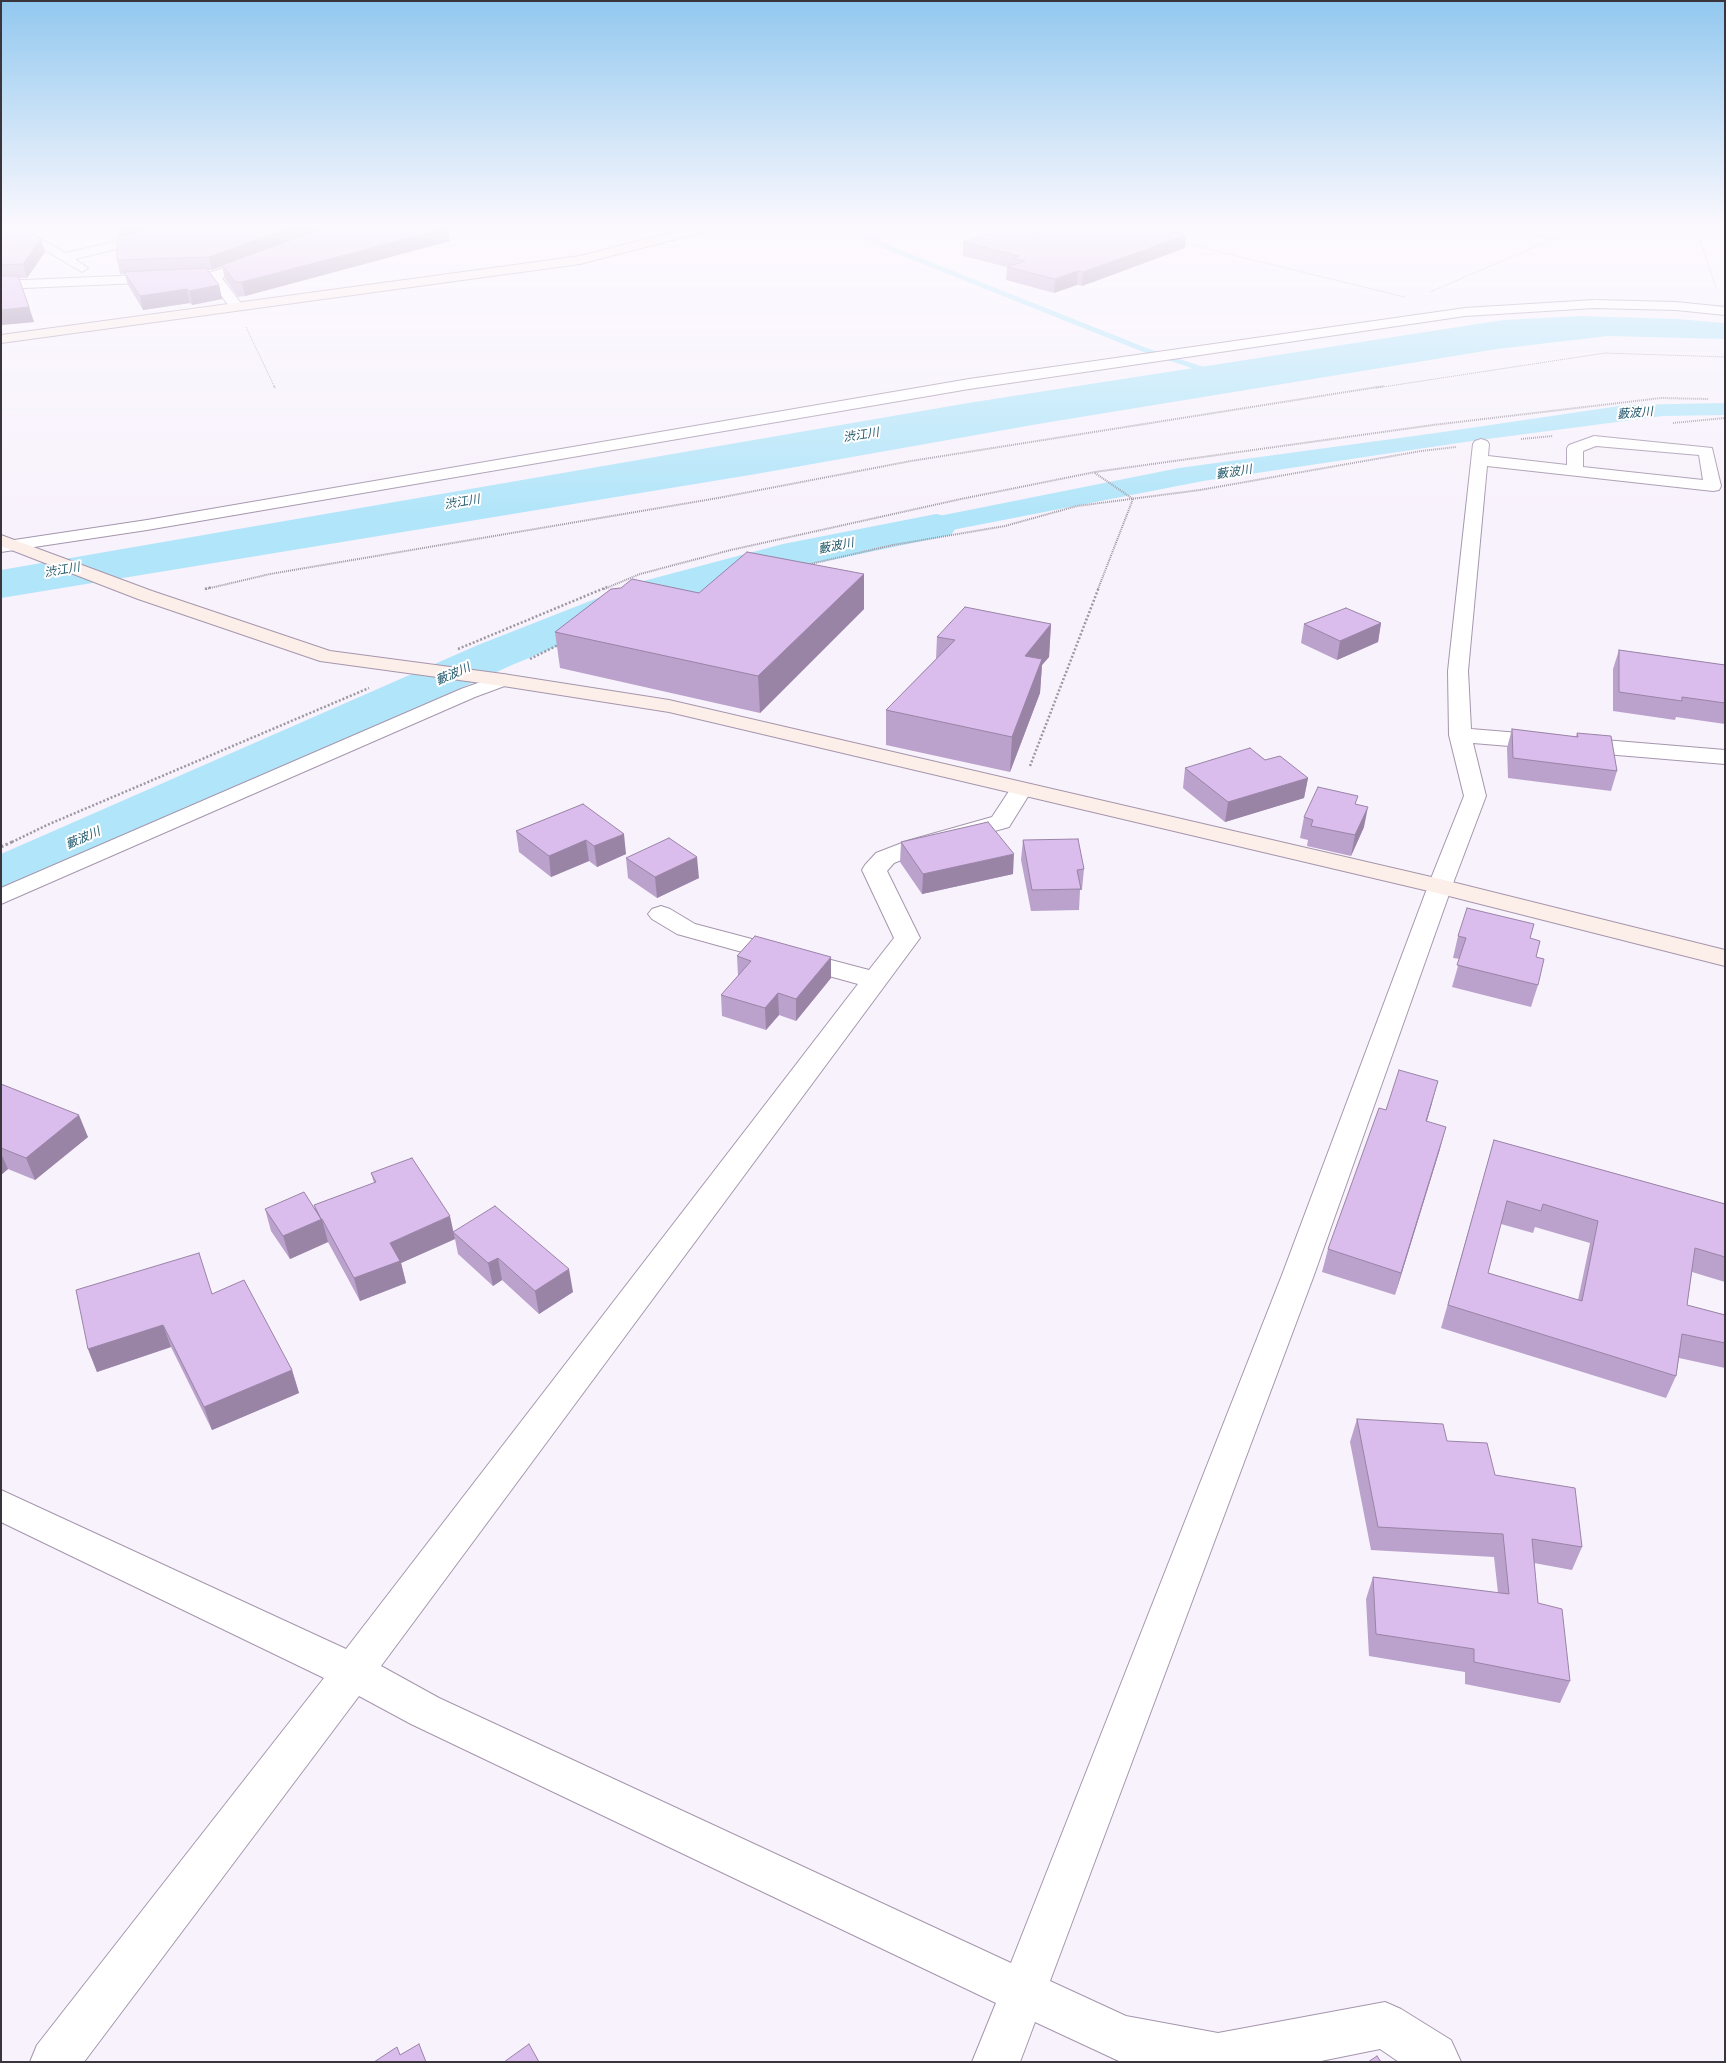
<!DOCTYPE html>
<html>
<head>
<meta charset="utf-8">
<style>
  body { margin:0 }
  #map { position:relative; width:1726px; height:2063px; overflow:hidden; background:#f8f2fc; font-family:"Golos Text",sans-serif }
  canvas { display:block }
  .frame { position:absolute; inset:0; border:2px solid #3a343d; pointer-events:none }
</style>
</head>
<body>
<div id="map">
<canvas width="1726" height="2063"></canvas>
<div class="frame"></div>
</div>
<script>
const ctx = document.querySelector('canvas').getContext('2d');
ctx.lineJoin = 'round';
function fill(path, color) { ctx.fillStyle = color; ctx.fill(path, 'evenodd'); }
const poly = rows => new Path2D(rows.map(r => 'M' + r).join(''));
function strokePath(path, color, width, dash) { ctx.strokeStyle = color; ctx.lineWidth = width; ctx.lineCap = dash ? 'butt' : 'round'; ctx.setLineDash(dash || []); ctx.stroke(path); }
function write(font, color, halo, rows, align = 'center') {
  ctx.font = font + ' "Golos Text","Noto Sans JP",sans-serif'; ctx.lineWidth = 4; ctx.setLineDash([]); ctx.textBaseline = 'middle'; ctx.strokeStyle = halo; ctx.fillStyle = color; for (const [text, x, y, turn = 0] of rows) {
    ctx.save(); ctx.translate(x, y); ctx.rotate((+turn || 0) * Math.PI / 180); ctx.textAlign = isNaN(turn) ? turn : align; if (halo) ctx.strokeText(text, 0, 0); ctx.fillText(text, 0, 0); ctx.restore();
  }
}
fill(poly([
  [1581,316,1677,319,1725,323,1725,339,1608,336,1497,349,1038,424,756,474,1,598,1,570,968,403,1503,320],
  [1725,403,1725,415,1663,416,1472,441,1203,481,860,548,834,537,1179,468,1436,433,1626,405]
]), '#b1e5f9');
strokePath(poly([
  [844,227,894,250,1145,350,1208,371]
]), '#b1e5f9', 5);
fill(poly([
  [936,514,951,517,957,526,951,535,788,569,668,601,512,665,21,887,1,892,1,854,478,645,636,583,783,544,936,514]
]), '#b1e5f9');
const street = poly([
  [6,227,20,227,66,253,177,227,198,227,196,230,75,259,88,268,82,272,6,227],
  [259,256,265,260,263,263,222,278,243,306,236,310,231,309,210,280,1,289,1,281,212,272,259,256],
  [1594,300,1676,302,1725,307,1725,315,1676,310,1594,308,1465,316,969,389,147,530,1,552,1,542,147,520,969,379,1465,308,1594,300],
  [1594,436,1712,448,1721,486,1719,490,1713,491,1487,466,1468,671,1471,729,1725,750,1725,764,1473,743,1486,796,1452,886,1314,1275,1050,1981,1126,2016,1218,2033,1385,2002,1401,2009,1451,2040,1461,2062,1399,2062,1380,2049,1316,2062,1121,2062,1035,2022,1020,2062,972,2062,996,2003,411,1724,359,1696,84,2062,30,2062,37,2045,324,1678,1,1522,1,1490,346,1649,858,984,677,934,652,919,648,914,652,909,661,906,670,909,695,924,869,970,894,938,862,870,865,865,876,853,907,841,992,817,1013,785,1021,783,1029,785,1032,790,1009,827,923,851,894,863,887,871,920,938,381,1666,439,1698,1011,1963,1282,1275,1428,886,1464,796,1449,735,1448,671,1473,444,1475,441,1481,439,1487,441,1489,444,1488,456,1567,465,1567,448,1569,445,1594,436],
  [1596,446,1699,455,1703,480,1583,467,1583,451,1596,446],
  [503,674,510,676,513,680,510,684,475,697,1,904,1,888,461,689,503,674]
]);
const secondary = poly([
  [693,227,713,227,711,230,580,264,1,343,1,335,580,256,693,227],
  [1,535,152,591,330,651,503,674,669,700,1440,879,1725,950,1725,966,1437,893,669,712,503,686,320,661,138,599,1,546,1,535]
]);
strokePath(street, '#a596ad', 2);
strokePath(secondary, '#a596ad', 2);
strokePath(poly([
  [1500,227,1554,238],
  [1696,227,1716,288],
  [1183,243,1405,297],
  [1430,292,1581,227],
  [246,327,275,388],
  [1376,388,1605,353,1725,357]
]), '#9d97a1', 1, [1, 1]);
strokePath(poly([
  [274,386,275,388],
  [1673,423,1725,418],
  [1521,439,1553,436],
  [1095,473,1133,499,1098,589],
  [806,565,893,545,1005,526,1077,506,1200,490,1421,451,1456,447],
  [206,589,270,574,718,498,911,461,1384,386],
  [604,589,640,574,731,550,961,499,1095,472,1433,425,1661,398,1708,399]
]), '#9d97a1', 2, [1, 1]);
strokePath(poly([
  [205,589,212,587],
  [458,649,607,587],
  [530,659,560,644],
  [1030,766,1099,587],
  [12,842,47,825,369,688]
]), '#9d97a1', 2.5, [2, 2]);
strokePath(poly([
  [1,847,14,841]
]), '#9d97a1', 3, [2.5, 2.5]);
fill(street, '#fff');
fill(secondary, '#fceee8');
fill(poly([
  [1,227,41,239,45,252,27,278,19,278,34,322,1,325],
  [448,228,450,241,245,296,238,297,225,279,222,266,212,270,208,270,219,285,222,299,192,305,190,303,143,310,128,285,125,274,120,274,117,260,120,236],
  [1035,233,1186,235,1185,248,1082,286,1077,285,1054,293,1006,280,1007,267,963,256,963,242],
  [864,574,864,609,760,713,560,668,555,632,699,593],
  [1381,623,1378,642,1337,660,1301,643,1304,624],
  [1051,624,1049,657,1042,665,1040,693,1010,772,886,745,886,710,936,659,937,637],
  [1619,650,1725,665,1725,724,1676,717,1675,720,1613,711,1613,669],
  [1512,729,1576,737,1577,733,1617,771,1611,791,1508,778,1507,748],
  [1265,760,1308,778,1304,798,1225,822,1183,788,1185,768],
  [583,804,626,854,597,867,589,861,551,877,519,852,516,831],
  [1357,804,1364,827,1351,856,1307,846,1308,840,1300,838,1304,817],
  [1023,840,1084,869,1082,890,1080,890,1079,910,1031,911,1021,860],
  [901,842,1013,874,922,894,900,862],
  [626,858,699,878,657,898,628,878],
  [1458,936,1530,938,1536,957,1538,985,1531,1007,1452,987,1460,959,1453,958],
  [737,956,831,978,796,1021,779,1015,766,1030,722,1016,721,995,738,976],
  [1,1084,88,1137,35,1180,8,1169,1,1175],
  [1432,1103,1427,1121,1440,1149,1395,1295,1322,1272,1328,1249,1386,1110],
  [1494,1140,1725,1204,1725,1282,1692,1272,1687,1305,1725,1315,1725,1368,1679,1358,1676,1376,1666,1398,1441,1328],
  [1501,1224,1533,1233,1535,1227,1590,1243,1578,1300,1488,1273],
  [371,1173,453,1232,573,1292,539,1314,502,1280,493,1286,458,1254,455,1239,401,1263,406,1283,360,1301,328,1242,290,1259,271,1231,265,1209,315,1208,314,1205,374,1183],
  [212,1293,292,1370,299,1393,212,1430,171,1347,97,1372,88,1349],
  [1357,1419,1447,1441,1495,1475,1582,1547,1572,1570,1534,1563,1538,1603,1570,1681,1560,1703,1465,1684,1465,1672,1369,1656,1366,1599,1373,1577,1498,1593,1494,1557,1371,1550,1350,1442]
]), '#bba2cc');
fill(poly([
  [117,227,169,227,120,238],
  [292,227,331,227,212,270,209,257],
  [448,228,450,241,245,296,242,282],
  [1186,235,1185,248,1082,286,1083,272],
  [41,239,45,252,27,278,23,264],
  [1078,271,1077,285,1054,293,1055,279],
  [219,285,222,299,192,305,189,291],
  [187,289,190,303,143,310,140,296],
  [29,307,34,322,1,325,1,310],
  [864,574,864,609,760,713,758,676],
  [1381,623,1378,642,1337,660,1340,641],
  [1051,624,1049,657,1042,665,1040,693,1010,772,1012,737,1025,656],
  [1308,778,1304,798,1225,822,1228,802],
  [1368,807,1364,827,1351,856,1355,835],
  [624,834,626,854,597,867,594,846],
  [586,840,589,861,551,877,549,856],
  [1014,854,1013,874,922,894,923,874],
  [697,857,699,878,657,898,655,877],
  [831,957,831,978,796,1021,796,999],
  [778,993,779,1015,766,1030,765,1008],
  [1438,1081,1432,1103,1420,1143,1426,1121],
  [79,1115,88,1137,35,1180,26,1158],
  [1446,1127,1440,1149,1395,1295,1401,1273],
  [1,1153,8,1169,1,1175],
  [450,1216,455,1239,401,1263,406,1283,360,1301,354,1278,390,1243],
  [322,1219,328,1242,290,1259,283,1236],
  [498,1258,502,1280,493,1286,488,1263],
  [569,1269,573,1292,539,1314,535,1291],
  [163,1325,171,1347,97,1372,88,1349],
  [292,1370,299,1393,212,1430,204,1407]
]), '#9984a6');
const building = poly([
  [1,227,21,227,41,239,23,264,1,265,1,227],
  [159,227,292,227,209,257,117,260,117,237,159,227],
  [327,227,445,227,448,228,242,282,235,282,222,265,327,227],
  [1011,227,1035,233,1053,227,1151,227,1186,235,1083,272,1078,271,1055,279,1007,267,1025,261,1013,258,1019,256,963,242,1011,227],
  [206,268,219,285,189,291,187,289,140,296,124,272,206,268],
  [1,276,18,276,29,307,1,310,1,276],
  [747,552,864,574,758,676,555,632,611,589,621,588,632,579,699,593,747,552],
  [965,607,1051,624,1025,656,1042,659,1012,737,886,710,955,640,937,637,965,607],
  [1346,608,1381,623,1340,641,1304,624,1346,608],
  [1619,650,1725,665,1725,703,1682,697,1682,701,1619,692,1619,650],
  [1512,729,1578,737,1577,733,1611,736,1617,771,1513,758,1512,729],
  [1250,748,1265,760,1280,756,1308,778,1228,802,1185,768,1250,748],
  [1318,787,1358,796,1355,804,1368,807,1355,835,1311,826,1313,820,1304,817,1318,787],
  [583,804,624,834,594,846,586,840,549,856,516,831,583,804],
  [988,822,1014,854,923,874,901,842,988,822],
  [669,838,697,857,655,877,626,858,669,838],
  [1078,839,1084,869,1077,870,1081,889,1032,890,1023,840,1078,839],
  [1467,908,1534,924,1530,938,1540,941,1536,957,1544,959,1538,985,1457,965,1466,938,1458,936,1467,908],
  [755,936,831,957,796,999,778,993,765,1008,721,995,751,961,737,956,755,936],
  [1399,1070,1438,1081,1426,1121,1446,1127,1401,1273,1328,1249,1379,1108,1386,1110,1399,1070],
  [1,1084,79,1115,26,1158,1,1148,1,1084],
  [1494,1140,1725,1204,1725,1257,1695,1248,1687,1305,1725,1315,1725,1343,1682,1334,1676,1376,1448,1305,1494,1140],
  [1507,1201,1541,1211,1543,1204,1598,1221,1582,1301,1488,1273,1507,1201],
  [412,1158,450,1216,390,1243,400,1261,354,1278,322,1219,283,1236,265,1209,304,1192,321,1219,314,1205,376,1182,371,1173,412,1158],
  [495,1206,569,1269,535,1291,498,1258,488,1263,453,1232,495,1206],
  [199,1253,212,1294,244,1280,292,1370,204,1407,163,1325,88,1349,76,1290,199,1253],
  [1357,1419,1443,1424,1447,1441,1487,1443,1495,1475,1575,1488,1582,1547,1532,1539,1538,1603,1562,1609,1570,1681,1474,1662,1474,1649,1376,1634,1373,1577,1509,1594,1503,1534,1378,1527,1357,1419],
  [419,2044,426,2062,374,2062,397,2047,400,2055,419,2044],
  [529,2044,539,2062,504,2062,529,2044],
  [1377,2056,1381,2062,1368,2062,1377,2056]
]);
fill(building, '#dabced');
strokePath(building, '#9984a6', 1);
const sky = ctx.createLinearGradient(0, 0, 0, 516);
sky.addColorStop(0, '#92c8ef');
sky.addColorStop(0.44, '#fcf9fe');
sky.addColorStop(1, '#fcf9fe00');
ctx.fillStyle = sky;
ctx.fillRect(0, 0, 1726, 516);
write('italic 12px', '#255a6c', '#fff', [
  ["藪波川",1635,413,-5],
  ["渋江川",861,435,-9],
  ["藪波川",1234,472,-9],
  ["渋江川",462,502,-10],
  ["藪波川",836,546,-11],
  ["渋江川",62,570,-10],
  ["藪波川",453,674,-24],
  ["藪波川",83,838,-24]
]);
</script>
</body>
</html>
